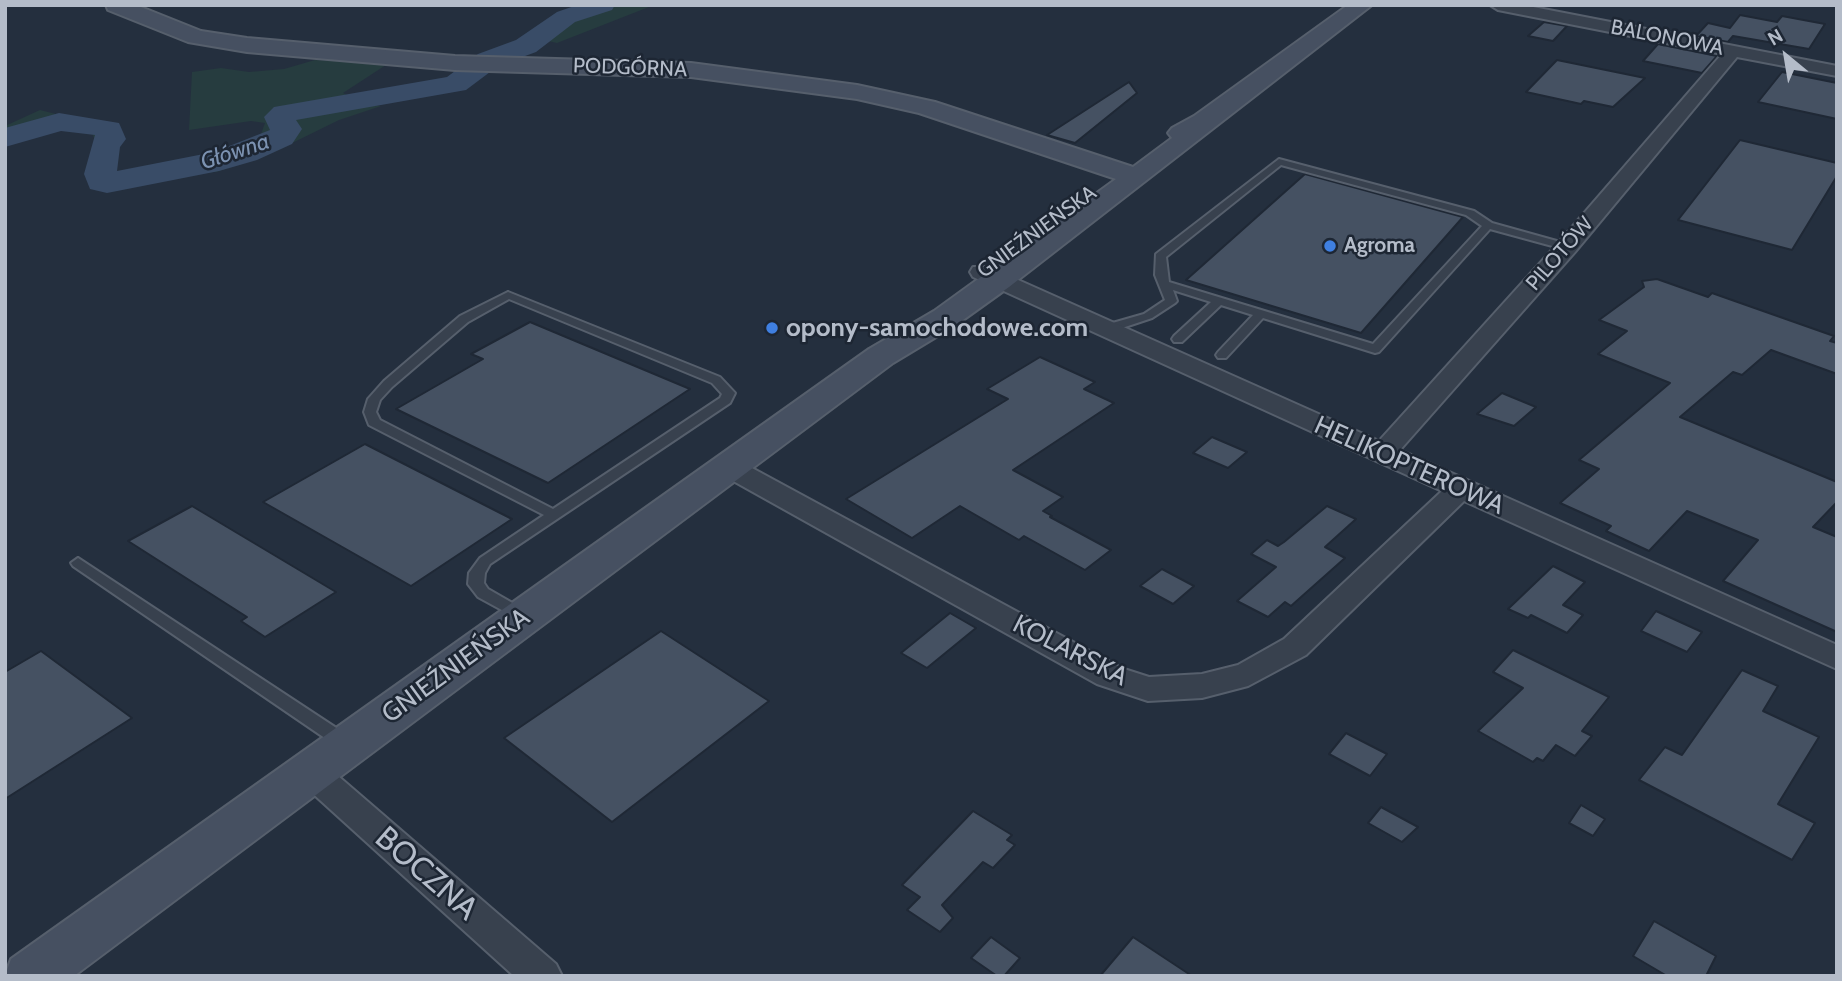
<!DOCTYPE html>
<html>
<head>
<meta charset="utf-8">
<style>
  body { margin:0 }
  #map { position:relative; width:1842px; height:981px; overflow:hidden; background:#242f3e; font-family:Cabin,sans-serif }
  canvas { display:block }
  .frame { position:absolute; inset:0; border:7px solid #b4bcc9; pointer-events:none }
  .north { position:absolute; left:1751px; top:21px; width:70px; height:70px; -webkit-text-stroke:5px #1d2633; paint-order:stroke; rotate:330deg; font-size:19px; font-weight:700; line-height:28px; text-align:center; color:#b4bcc9 }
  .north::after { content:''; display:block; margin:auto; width:24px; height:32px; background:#b4bcc9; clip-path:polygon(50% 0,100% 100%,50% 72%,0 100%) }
</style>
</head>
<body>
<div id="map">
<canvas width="1842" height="981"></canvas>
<div class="frame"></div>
<div class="north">N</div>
</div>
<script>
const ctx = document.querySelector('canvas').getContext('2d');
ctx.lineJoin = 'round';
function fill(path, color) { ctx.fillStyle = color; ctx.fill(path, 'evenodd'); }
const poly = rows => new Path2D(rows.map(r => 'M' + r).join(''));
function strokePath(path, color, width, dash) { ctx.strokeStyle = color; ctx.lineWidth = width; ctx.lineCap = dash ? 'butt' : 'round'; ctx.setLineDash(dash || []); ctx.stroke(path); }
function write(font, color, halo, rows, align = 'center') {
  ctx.font = font + ' Cabin,sans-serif'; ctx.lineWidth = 5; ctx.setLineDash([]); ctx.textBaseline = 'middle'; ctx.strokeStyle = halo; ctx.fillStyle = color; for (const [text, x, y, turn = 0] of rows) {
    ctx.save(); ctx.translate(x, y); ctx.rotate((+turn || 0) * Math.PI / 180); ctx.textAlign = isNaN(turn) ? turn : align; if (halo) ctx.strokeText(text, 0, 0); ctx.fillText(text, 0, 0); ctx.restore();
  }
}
fill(poly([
  [592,5,654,5,557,43,526,36],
  [315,60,389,63,343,93,364,104,381,106,339,120,278,150,216,172,183,173,103,188,89,185,90,163,96,144,93,135,80,130,58,129,5,142,5,126,40,110,115,129,119,136,114,147,114,171,123,175,218,159,261,134,265,123,251,121,189,130,192,72,221,68,249,72,284,69]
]), '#263c3f');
fill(poly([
  [577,5,615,5,612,10,575,22,536,52,498,66,466,90,296,120,302,129,292,144,257,160,219,171,107,193,90,189,84,174,95,135,61,131,5,147,5,128,59,113,119,123,126,139,120,147,117,171,214,152,270,130,264,117,274,107,447,77,478,54,516,40,557,12,577,5]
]), '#394c67');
const building = poly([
  [1740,15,1777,22,1782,16,1825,24,1809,49,1733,36,1728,42,1696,36,1708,23,1730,28,1740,15],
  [1544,22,1567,26,1553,41,1528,36,1544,22],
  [1658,44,1717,56,1702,73,1643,61,1658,44],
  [1557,60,1645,78,1613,107,1584,101,1581,104,1526,92,1557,60],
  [1782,72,1837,83,1837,119,1758,102,1782,72],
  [1129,82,1137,93,1075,143,1047,135,1129,82],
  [1740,140,1837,163,1837,176,1792,250,1678,220,1740,140],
  [1305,174,1463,217,1361,333,1186,280,1305,174],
  [1657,279,1708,297,1712,293,1834,336,1830,341,1837,343,1837,374,1771,350,1742,375,1733,372,1680,417,1837,482,1837,502,1813,527,1837,537,1837,632,1723,581,1758,540,1687,511,1649,551,1606,531,1611,526,1560,503,1599,469,1579,460,1670,383,1598,354,1627,331,1599,320,1644,287,1642,281,1657,279],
  [530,322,690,389,548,483,396,409,483,359,471,354,530,322],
  [1040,357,1095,382,1084,389,1114,403,1013,470,1063,497,1043,511,1052,516,1050,517,1111,550,1085,570,1024,536,1019,540,960,506,912,538,846,499,1008,399,987,389,1040,357],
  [1502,393,1536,407,1514,426,1477,414,1502,393],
  [1212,437,1247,452,1228,468,1193,453,1212,437],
  [365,444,512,519,411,586,263,502,365,444],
  [192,506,336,592,265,637,241,621,247,617,128,541,192,506],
  [1327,506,1356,519,1325,547,1345,558,1291,606,1285,602,1268,617,1237,601,1276,567,1251,554,1267,540,1278,546,1284,542,1327,506],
  [1553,566,1585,582,1563,605,1583,615,1567,633,1531,615,1528,618,1508,609,1553,566],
  [1162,569,1194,586,1173,604,1140,586,1162,569],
  [1656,611,1702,632,1687,652,1641,631,1656,611],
  [950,613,976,628,927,668,901,653,950,613],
  [661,631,769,701,612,822,504,738,661,631],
  [1513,650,1609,697,1582,731,1592,736,1575,756,1556,745,1543,761,1537,758,1533,762,1478,731,1523,688,1493,672,1513,650],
  [41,651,132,718,5,799,5,672,41,651],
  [1742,670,1778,686,1763,711,1819,737,1778,804,1815,823,1792,860,1639,780,1665,747,1682,755,1742,670],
  [1346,733,1387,754,1370,776,1329,754,1346,733],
  [1581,805,1605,819,1593,836,1569,823,1581,805],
  [1381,807,1418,827,1402,842,1368,823,1381,807],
  [973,811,1012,835,1007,840,1015,845,993,868,983,862,942,905,953,918,940,932,907,910,920,897,902,885,973,811],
  [1654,921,1716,956,1706,976,1667,976,1633,956,1654,921],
  [991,937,1020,958,1004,976,997,976,971,958,991,937],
  [1133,937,1192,976,1100,976,1133,937]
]);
fill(building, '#455162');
strokePath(building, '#1f2835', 2);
const lane = poly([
  [1279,159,1474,211,1492,223,1571,245,1572,247,1567,250,1490,229,1379,352,1375,353,1263,318,1226,358,1218,358,1216,355,1218,352,1253,315,1221,305,1182,342,1174,342,1172,339,1174,336,1211,302,1173,290,1177,301,1175,303,1152,318,1110,332,1102,332,1102,326,1144,314,1165,300,1155,275,1156,254,1279,159],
  [1281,165,1466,215,1482,226,1373,344,1169,282,1166,257,1281,165],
  [508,292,720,377,735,393,730,403,490,564,485,573,484,583,488,589,528,612,530,616,528,620,522,621,478,597,468,584,469,573,480,558,544,515,369,425,364,412,368,399,384,381,460,316,508,292],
  [509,299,712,383,722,394,720,398,553,509,380,420,376,412,380,400,392,387,468,322,509,299],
  [78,558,350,737,353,742,350,747,344,748,338,747,73,566,71,563,78,558]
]);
const street = poly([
  [1490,5,1523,5,1837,66,1837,76,1737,57,1575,252,1400,450,1837,645,1837,669,1464,501,1306,655,1248,686,1202,698,1148,701,1097,684,719,473,715,467,719,461,739,461,1121,668,1149,677,1202,674,1238,665,1284,639,1442,491,973,277,970,272,973,267,989,267,1379,441,1559,242,1722,54,1498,10,1490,5],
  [311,759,323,763,556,964,562,976,514,976,299,781,293,772,299,763,311,759]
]);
const secondary = poly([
  [106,5,136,5,201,31,247,38,455,56,691,63,857,85,935,102,1133,167,1172,138,1168,133,1172,128,1194,116,1348,5,1372,5,1009,287,956,325,893,363,74,976,5,976,11,959,869,349,934,311,1116,179,919,113,857,99,691,77,455,70,247,52,188,42,108,10,106,5]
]);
strokePath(lane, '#565f6c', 4);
strokePath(street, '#565f6c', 4);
strokePath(secondary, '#565f6c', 4);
fill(lane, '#38414e');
fill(street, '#38414e');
fill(secondary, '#465061');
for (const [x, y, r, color] of [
  [1330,246,7,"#3f7fe0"],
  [772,328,7,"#3f7fe0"]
]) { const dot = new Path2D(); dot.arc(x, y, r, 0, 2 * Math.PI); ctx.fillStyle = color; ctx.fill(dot); strokePath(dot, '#1d2633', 2.5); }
write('21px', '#b4bcc9', '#1d2633', [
  ["BALONOWA",1667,38,11],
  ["PODGÓRNA",630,68,2],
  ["GNIEŹNIEŃSKA",1037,232,-36],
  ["PILOTÓW",1560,254,-49]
]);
write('bold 21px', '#b4bcc9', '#1d2633', [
  ["Agroma",1344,246]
], 'left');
write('italic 23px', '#7c92b1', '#1d2633', [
  ["Główna",235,152,-18]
]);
write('bold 26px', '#b4bcc9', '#1d2633', [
  ["opony-samochodowe.com",786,328]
], 'left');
write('26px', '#b4bcc9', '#1d2633', [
  ["HELIKOPTEROWA",1409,466,24],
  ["KOLARSKA",1070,651,27],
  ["GNIEŹNIEŃSKA",456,666,-36]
]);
write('32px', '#b4bcc9', '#1d2633', [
  ["BOCZNA",426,874,41]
]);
</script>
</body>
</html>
